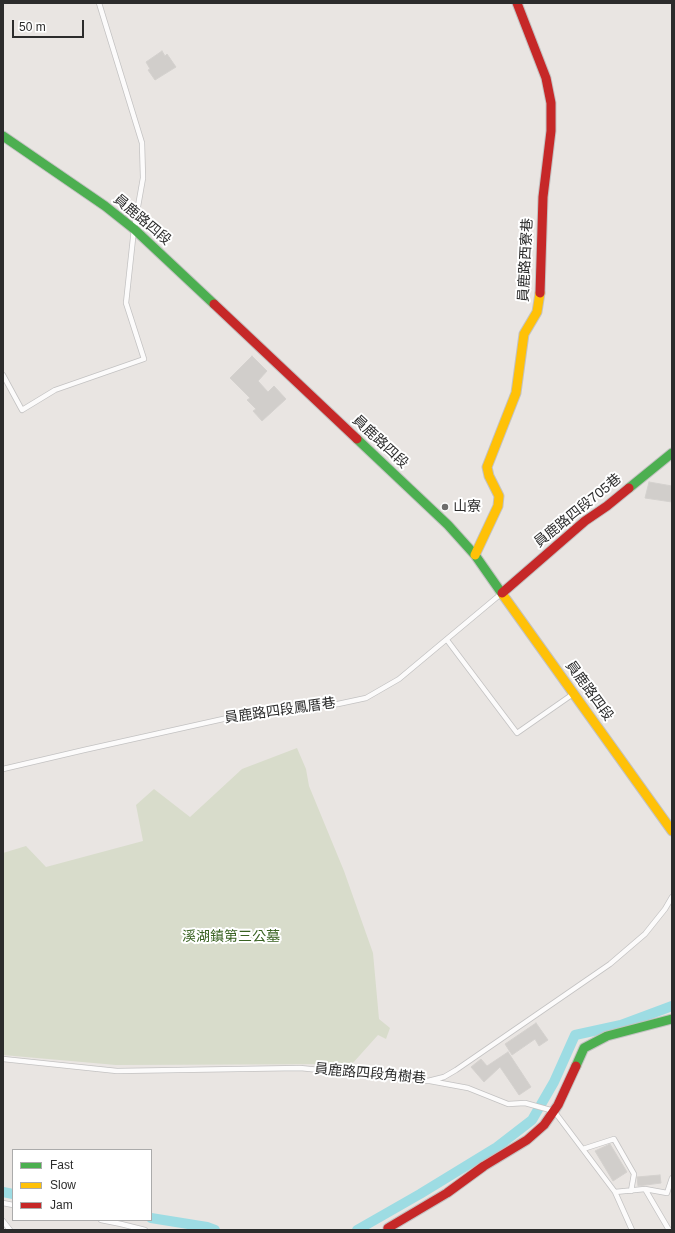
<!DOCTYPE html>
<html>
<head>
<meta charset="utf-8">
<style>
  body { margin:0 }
  #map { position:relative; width:675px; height:1233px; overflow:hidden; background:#e9e5e2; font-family:Helvetica,sans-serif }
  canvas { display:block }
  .frame { position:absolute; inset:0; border:4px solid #2c2c2c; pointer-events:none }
  .legend { position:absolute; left:12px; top:1149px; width:140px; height:72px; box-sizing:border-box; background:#fff; border:1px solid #ababab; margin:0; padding:5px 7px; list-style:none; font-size:12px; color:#2c2c2c }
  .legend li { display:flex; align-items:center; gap:8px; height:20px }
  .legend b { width:20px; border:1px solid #ababab }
  .scale { position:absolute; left:12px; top:20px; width:72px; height:18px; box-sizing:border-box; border:2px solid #2c2c2c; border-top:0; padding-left:5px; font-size:12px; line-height:14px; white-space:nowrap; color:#2c2c2c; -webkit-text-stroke:3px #fff; paint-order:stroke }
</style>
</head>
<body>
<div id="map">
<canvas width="675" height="1233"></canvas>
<div class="frame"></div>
<ul class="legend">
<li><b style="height:5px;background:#4caf50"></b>Fast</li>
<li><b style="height:5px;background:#ffc107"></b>Slow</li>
<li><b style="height:5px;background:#c62828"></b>Jam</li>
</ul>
<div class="scale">50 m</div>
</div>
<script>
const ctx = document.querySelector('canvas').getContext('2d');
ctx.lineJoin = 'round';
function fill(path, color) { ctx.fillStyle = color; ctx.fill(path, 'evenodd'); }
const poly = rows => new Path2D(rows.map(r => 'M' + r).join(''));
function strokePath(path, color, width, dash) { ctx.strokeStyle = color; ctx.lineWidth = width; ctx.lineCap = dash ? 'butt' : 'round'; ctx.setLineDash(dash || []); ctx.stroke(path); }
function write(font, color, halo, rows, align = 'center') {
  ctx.font = font + ' Helvetica,"Noto Sans TC",sans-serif'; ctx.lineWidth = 4; ctx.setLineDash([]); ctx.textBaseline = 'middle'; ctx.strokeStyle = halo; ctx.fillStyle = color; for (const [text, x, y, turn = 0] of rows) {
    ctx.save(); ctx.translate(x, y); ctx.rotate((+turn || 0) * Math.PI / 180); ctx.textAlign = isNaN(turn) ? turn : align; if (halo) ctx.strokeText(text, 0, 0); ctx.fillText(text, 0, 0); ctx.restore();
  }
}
fill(poly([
  [297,748,306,769,309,786,344,871,373,953,379,1019,390,1028,386,1039,378,1035,352,1064,116,1065,3,1055,3,853,26,846,46,867,143,841,136,805,154,789,190,817,242,769]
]), '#d8dccb');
strokePath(poly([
  [3,1192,13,1194],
  [151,1218,207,1227,215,1230],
  [357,1230,420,1194,497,1147,532,1120,554,1082,575,1035,621,1025,672,1006]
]), '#9ddce3', 10);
const building = poly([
  [162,51,165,56,167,54,176,67,155,80,148,70,150,69,146,62,162,51],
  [252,356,267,371,258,381,268,392,274,386,286,399,262,421,253,411,256,409,247,400,250,398,230,378,252,356],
  [649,482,672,486,672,502,645,498,649,482],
  [536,1023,548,1040,539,1046,535,1039,512,1055,505,1044,536,1023],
  [508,1052,531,1087,519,1095,500,1067,484,1082,471,1067,481,1059,487,1066,508,1052],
  [610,1144,627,1172,613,1181,595,1151,610,1144],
  [660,1175,661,1183,638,1186,637,1177,660,1175]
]);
fill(building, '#d1cecb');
strokePath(building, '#d4d1ce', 1);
const lane = poly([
  [3,375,22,410,55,390,144,359,126,303,134,229,143,178,142,143,99,3],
  [447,640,517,733,573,694],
  [3,769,84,750,250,713,338,704,366,698,399,679,502,593],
  [3,1059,117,1071,300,1068,428,1081,444,1077,456,1070,610,964,645,934,665,909,672,897],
  [430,1081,468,1088,508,1104,525,1103,554,1111,615,1192,632,1230],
  [583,1149,614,1139,634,1174,631,1191],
  [645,1189,667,1193,672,1178],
  [615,1192,645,1189,669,1230],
  [3,1203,13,1205],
  [101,1220,121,1224,145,1230],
  [3,1221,10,1230]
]);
const fast = poly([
  [3,136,105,206,134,229,214,304],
  [357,439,448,525,475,555,503,595],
  [629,488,672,453],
  [576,1066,584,1048,607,1036,672,1019]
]);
const slow = poly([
  [475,555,498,506,499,496,489,476,487,467,516,393,524,334,537,312,540,293],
  [503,595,672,831]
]);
const jam = poly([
  [517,3,546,78,551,103,551,131,543,197,540,293],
  [214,304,357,439],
  [502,593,585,521,607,506,629,488],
  [389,1230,388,1228,447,1193,484,1166,527,1140,544,1125,558,1105,576,1066]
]);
strokePath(lane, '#c3c2c2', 6);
strokePath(fast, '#c3c2c2', 11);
strokePath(slow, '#c3c2c2', 11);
strokePath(jam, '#c3c2c2', 11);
strokePath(lane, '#fcfbfb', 4.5);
strokePath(fast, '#4caf50', 9);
strokePath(slow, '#ffc107', 9);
strokePath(jam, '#c62828', 9);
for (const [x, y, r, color] of [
  [445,507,4,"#6e6d6c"]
]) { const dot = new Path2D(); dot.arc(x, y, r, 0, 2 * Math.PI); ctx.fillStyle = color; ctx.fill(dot); strokePath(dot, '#fff', 1.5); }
write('14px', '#2c2c2c', '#fff', [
  ["員鹿路四段",142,220,40],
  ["員鹿路西寮巷",526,260,-87],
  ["員鹿路四段",380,442,43],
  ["員鹿路四段705巷",578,511,-39],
  ["員鹿路四段",589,691,54],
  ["員鹿路四段鳳厝巷",280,711,-8],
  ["員鹿路四段角樹巷",370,1074,5]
]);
write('14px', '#2c2c2c', '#fff', [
  ["山寮",453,507]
], 'left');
write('14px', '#396222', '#fff', [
  ["溪湖鎮第三公墓",231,937]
]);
</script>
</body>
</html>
